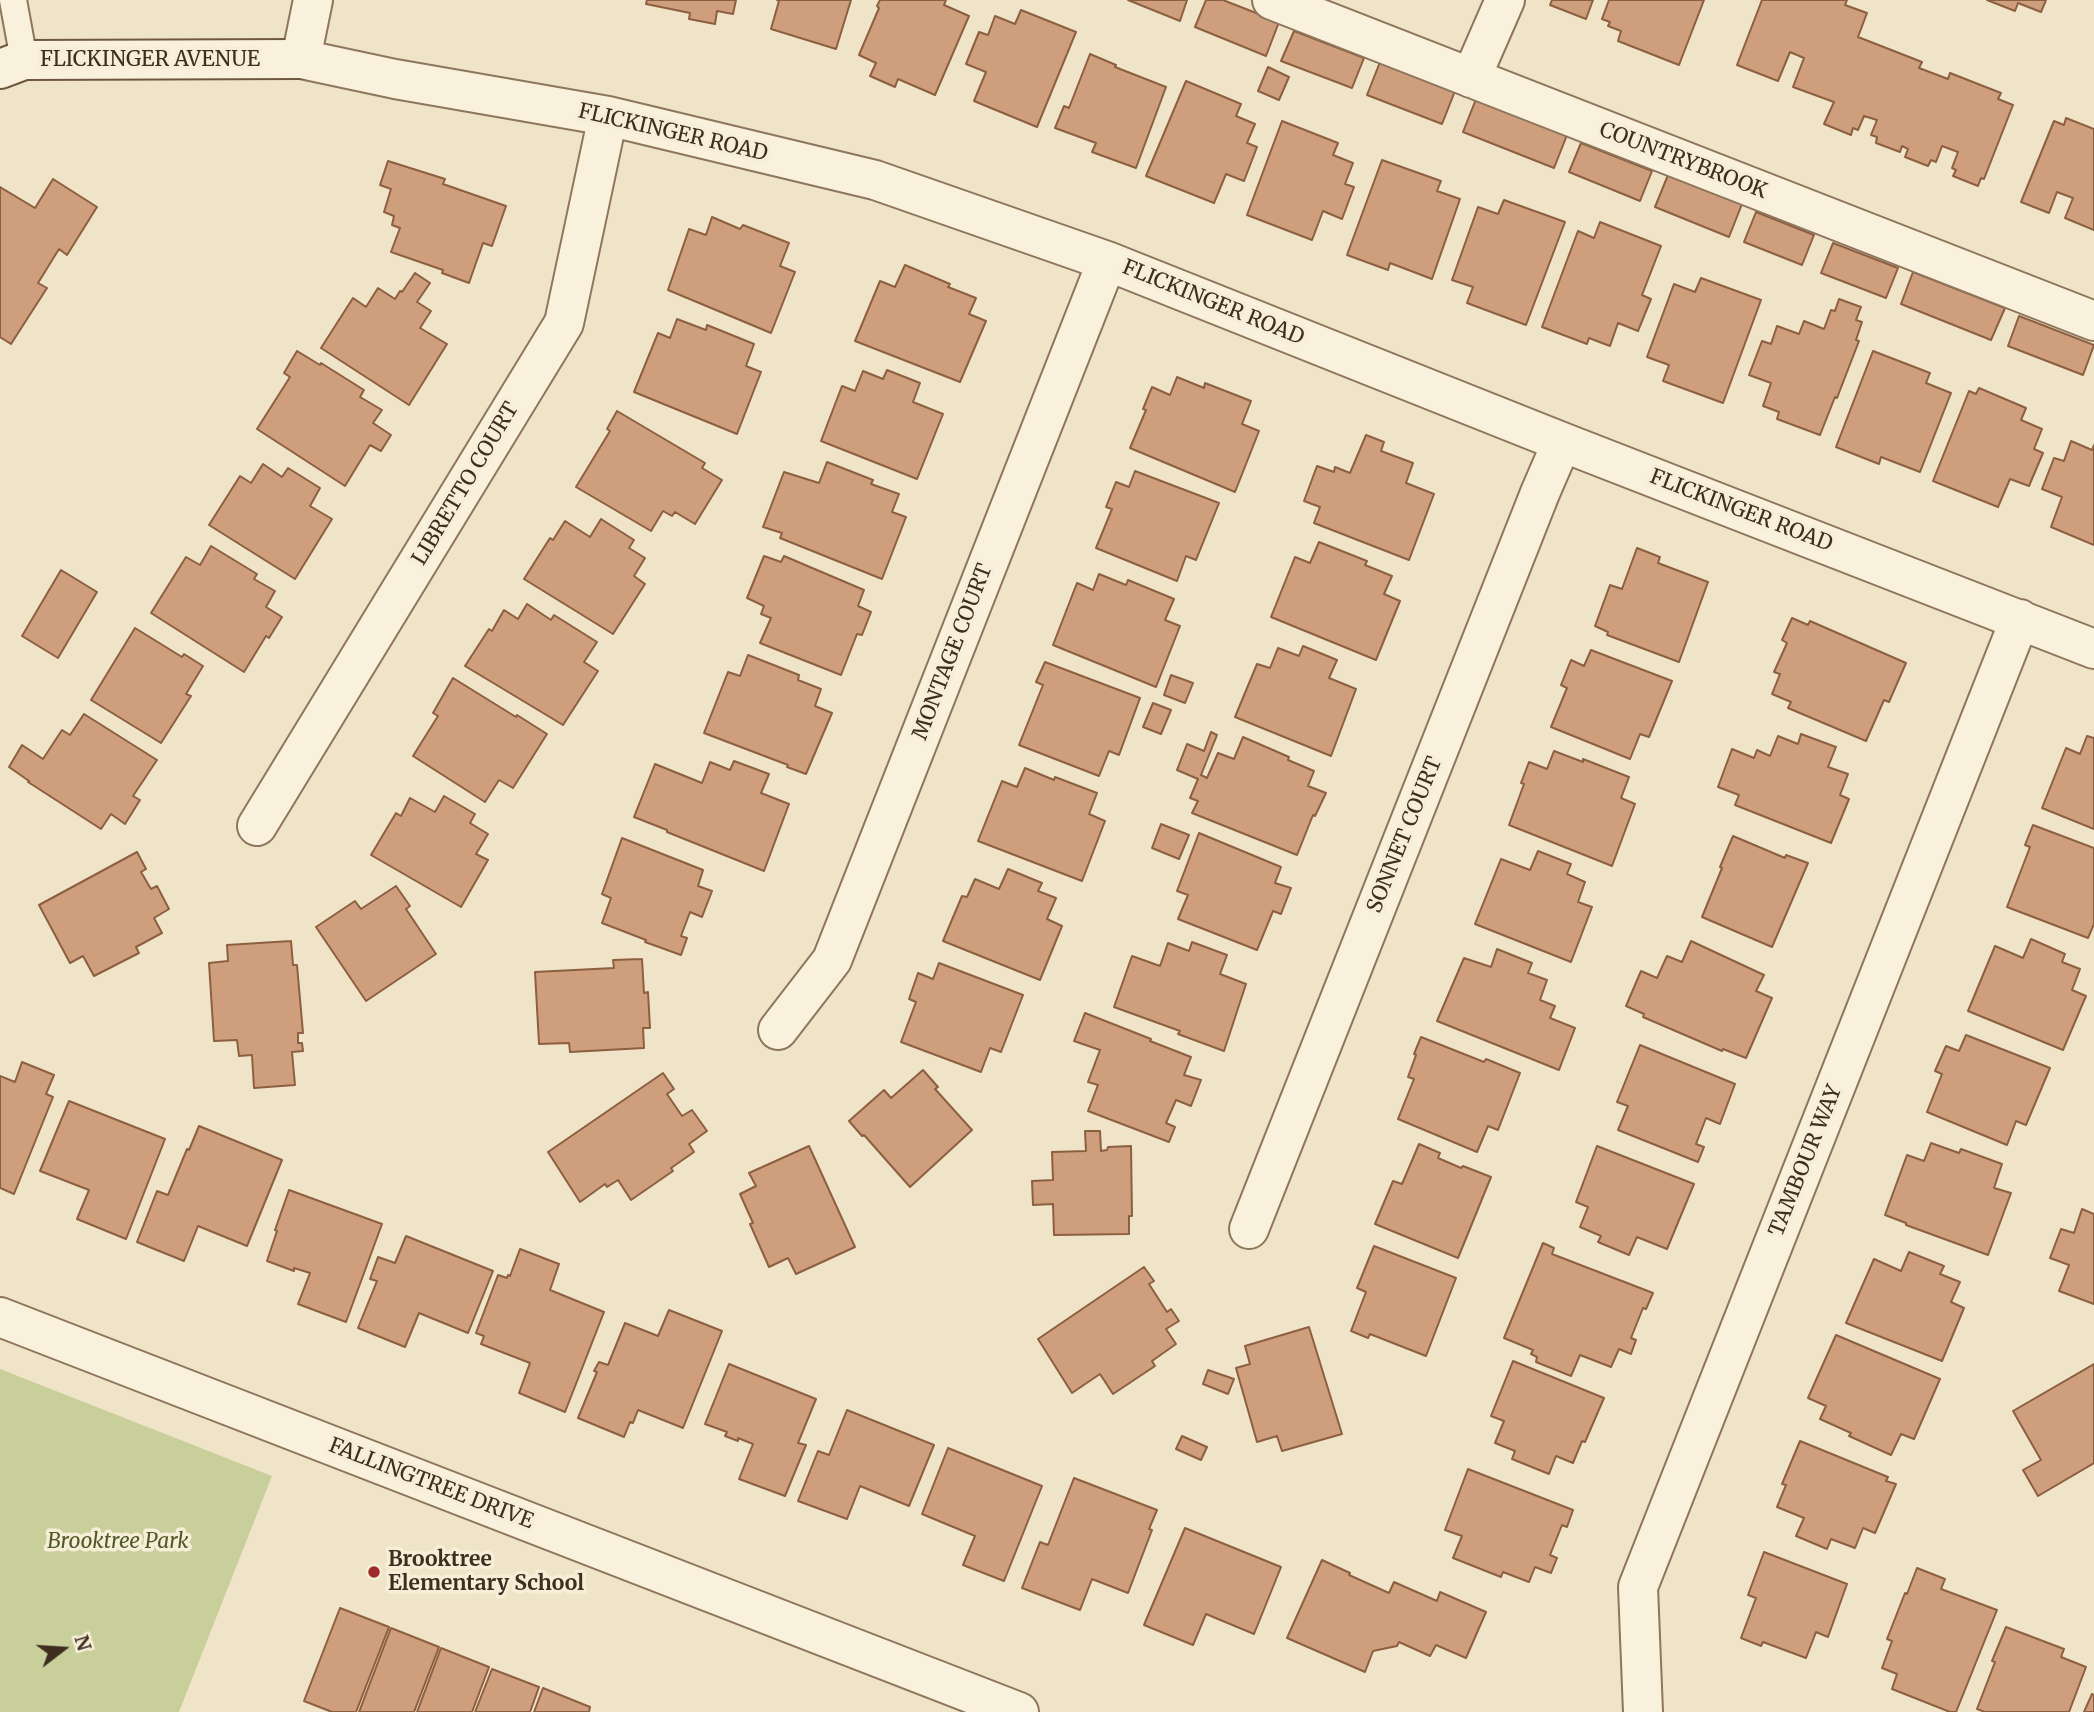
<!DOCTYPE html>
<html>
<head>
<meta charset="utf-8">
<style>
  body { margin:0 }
  #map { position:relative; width:2094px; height:1712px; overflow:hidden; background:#f0e4c8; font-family:Merriweather,serif }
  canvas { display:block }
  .north { position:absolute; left:28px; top:1614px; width:70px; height:70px; -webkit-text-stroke:5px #f7eed8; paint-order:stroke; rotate:73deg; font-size:19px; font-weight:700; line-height:28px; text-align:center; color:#3d2e20 }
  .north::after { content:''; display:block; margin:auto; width:24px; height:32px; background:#3d2e20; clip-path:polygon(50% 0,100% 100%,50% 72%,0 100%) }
</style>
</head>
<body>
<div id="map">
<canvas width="2094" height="1712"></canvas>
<div class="north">N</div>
</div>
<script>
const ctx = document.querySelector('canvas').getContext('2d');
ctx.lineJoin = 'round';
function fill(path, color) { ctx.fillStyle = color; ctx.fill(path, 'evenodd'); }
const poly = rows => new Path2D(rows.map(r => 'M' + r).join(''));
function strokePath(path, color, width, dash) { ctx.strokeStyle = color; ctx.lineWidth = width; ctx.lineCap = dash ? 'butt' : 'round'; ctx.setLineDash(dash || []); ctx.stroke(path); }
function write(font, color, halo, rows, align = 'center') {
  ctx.font = font + ' Merriweather,serif'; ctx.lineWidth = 7; ctx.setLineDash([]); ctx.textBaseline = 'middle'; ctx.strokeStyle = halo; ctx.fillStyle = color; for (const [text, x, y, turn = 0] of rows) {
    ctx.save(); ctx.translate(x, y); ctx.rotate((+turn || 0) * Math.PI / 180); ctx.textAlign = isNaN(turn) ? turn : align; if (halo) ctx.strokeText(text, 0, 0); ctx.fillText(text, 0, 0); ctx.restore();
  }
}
fill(poly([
  [0,1369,272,1476,179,1712,0,1712]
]), '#c9cf9b');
const building = poly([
  [647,0,736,0,733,14,717,11,715,24,689,19,690,13,646,4,647,0],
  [777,0,851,0,836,49,771,29,779,1,777,0],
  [880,0,946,0,944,5,969,16,935,95,898,79,895,87,870,76,876,63,859,55,879,8,877,6,880,0],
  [1128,0,1187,0,1180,21,1128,0],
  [1206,0,1223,0,1279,22,1266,56,1195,27,1206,0],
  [1552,0,1593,0,1586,19,1550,5,1552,0],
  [1609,0,1704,0,1679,65,1618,41,1621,31,1608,26,1610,22,1602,19,1609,0],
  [1762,0,1847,0,1845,5,1867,13,1858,37,1922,62,1919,68,1948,79,1950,73,2001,93,1998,99,2013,105,1984,179,1981,178,1978,186,1953,176,1956,170,1952,168,1958,152,1942,146,1936,162,1931,160,1928,166,1905,157,1908,149,1902,146,1900,152,1876,143,1877,137,1871,135,1877,120,1864,116,1858,130,1853,128,1851,135,1824,124,1834,102,1793,87,1804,58,1790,52,1778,81,1737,65,1762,0],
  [1987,0,2046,0,2041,12,2018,3,2015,11,1987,0],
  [1021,10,1076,32,1037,127,974,101,986,72,966,64,979,32,988,35,995,16,1015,24,1021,10],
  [1294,31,1364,58,1352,88,1281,61,1294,31],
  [1090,54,1116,65,1115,67,1166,87,1136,168,1092,152,1096,143,1055,128,1064,106,1069,108,1090,54],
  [1380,62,1455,91,1442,124,1367,95,1380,62],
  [1268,67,1289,77,1279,100,1258,91,1268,67],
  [1186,81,1241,104,1236,116,1255,124,1247,143,1257,147,1244,181,1226,174,1214,203,1146,176,1186,81],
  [1476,99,1567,135,1554,168,1463,132,1476,99],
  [2066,118,2094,129,2094,230,2065,218,2073,198,2057,192,2049,213,2021,202,2054,121,2064,125,2066,118],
  [1282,121,1338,143,1333,155,1353,163,1345,184,1354,187,1342,219,1323,211,1312,240,1247,215,1282,121],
  [1581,143,1652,171,1640,201,1569,172,1581,143],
  [1382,160,1441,181,1437,191,1460,199,1432,279,1390,263,1388,270,1347,255,1382,160],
  [388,161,445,179,443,184,506,206,492,246,483,243,469,283,442,273,443,270,391,252,400,228,392,225,394,216,384,212,391,189,380,185,388,161],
  [1668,175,1742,204,1729,237,1655,207,1668,175],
  [53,179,97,207,67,255,59,249,38,283,47,288,11,344,0,337,0,187,35,208,53,179],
  [1504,200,1565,222,1526,325,1467,303,1473,287,1452,280,1478,207,1498,214,1504,200],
  [1756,212,1814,235,1802,265,1744,242,1756,212],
  [712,217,740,229,743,225,789,243,780,266,795,272,771,333,668,290,689,229,706,235,712,217],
  [1600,222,1661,246,1642,295,1651,299,1638,331,1618,323,1610,346,1589,338,1587,344,1542,327,1578,231,1594,238,1600,222],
  [1833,243,1898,268,1886,298,1821,273,1833,243],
  [905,265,950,284,948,287,976,298,969,314,986,321,960,382,855,341,880,281,895,287,905,265],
  [1913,272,2005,308,1991,340,1901,304,1913,272],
  [415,273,430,283,417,302,431,311,420,328,447,344,409,405,321,348,353,298,366,307,378,288,395,299,400,291,402,292,415,273],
  [1701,278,1761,300,1723,403,1663,381,1669,365,1647,357,1674,284,1695,292,1701,278],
  [1839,299,1861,307,1856,320,1862,322,1856,340,1859,341,1837,398,1835,397,1820,435,1777,419,1779,412,1763,406,1771,383,1749,375,1762,341,1771,344,1777,326,1799,334,1804,321,1824,329,1831,310,1835,311,1839,299],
  [2019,316,2094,345,2083,375,2008,346,2019,316],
  [677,319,706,330,707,325,754,344,746,366,761,372,737,434,634,392,658,333,670,338,677,319],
  [297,351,320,365,321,363,364,390,360,397,382,410,373,423,391,435,381,451,370,445,345,486,257,429,290,377,284,373,297,351],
  [1873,351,1930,373,1926,383,1951,393,1920,472,1881,457,1879,464,1836,447,1873,351],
  [887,370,920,383,913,402,943,414,917,479,821,441,842,386,855,391,863,371,883,379,887,370],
  [1177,377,1204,388,1205,383,1251,401,1242,424,1259,431,1235,492,1130,448,1146,410,1143,409,1152,387,1170,395,1177,377],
  [1979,388,2026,408,2021,420,2042,429,2034,449,2043,453,2029,486,2010,479,1998,507,1933,481,1969,391,1976,394,1979,388],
  [617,411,705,463,702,468,722,480,695,524,675,512,672,516,663,511,651,531,576,487,610,431,607,429,617,411],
  [1366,435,1384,442,1381,451,1413,463,1406,483,1434,494,1409,560,1314,523,1320,507,1304,501,1317,466,1334,472,1335,467,1350,473,1366,435],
  [2071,441,2092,450,2094,445,2094,545,2051,527,2062,497,2042,489,2054,458,2064,461,2071,441],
  [827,462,873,480,871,484,899,494,892,512,906,517,882,579,780,538,782,533,763,527,784,472,819,483,827,462],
  [263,464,282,477,288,468,320,488,310,506,332,519,295,579,209,525,240,476,251,483,263,464],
  [1135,471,1219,503,1196,560,1186,556,1177,581,1096,548,1112,509,1106,507,1116,482,1129,487,1135,471],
  [601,519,634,540,629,548,645,558,634,576,645,584,613,634,524,579,550,538,553,540,565,521,590,537,601,519],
  [1319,542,1367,561,1365,565,1392,576,1384,594,1400,601,1376,660,1271,617,1295,557,1310,563,1319,542],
  [211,546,257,574,254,579,275,591,266,607,282,617,269,638,266,636,244,672,151,613,186,557,200,565,211,546],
  [1637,548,1660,557,1658,563,1708,582,1679,662,1607,635,1608,632,1595,626,1610,585,1622,589,1637,548],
  [764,556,781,562,784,556,864,590,858,606,871,612,862,635,857,634,841,675,760,643,771,618,761,614,764,606,747,598,764,556],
  [61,570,97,592,58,658,22,636,61,570],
  [1099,574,1126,585,1128,580,1174,599,1165,620,1180,626,1156,687,1053,645,1077,583,1093,590,1099,574],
  [527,604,551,620,554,615,597,642,584,662,598,671,563,725,465,666,489,629,492,631,504,610,518,619,527,604],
  [1792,618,1808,625,1810,621,1906,663,1889,702,1884,700,1866,741,1788,708,1791,702,1772,694,1780,674,1774,672,1787,643,1782,640,1792,618],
  [135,628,182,657,184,654,203,666,186,694,191,696,161,743,91,700,135,628],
  [1303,646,1337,660,1329,678,1356,689,1331,756,1235,717,1257,664,1270,668,1278,648,1299,656,1303,646],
  [1591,650,1672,681,1649,737,1640,734,1630,759,1551,727,1567,688,1561,685,1571,660,1584,666,1591,650],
  [748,655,799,675,798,680,821,689,815,706,832,713,806,774,787,767,788,765,704,733,728,672,740,676,748,655],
  [1045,662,1140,698,1119,755,1109,751,1099,776,1019,745,1043,685,1036,682,1045,662],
  [1171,675,1193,683,1185,703,1164,695,1171,675],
  [453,678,516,717,517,715,547,734,513,788,499,780,485,802,413,756,438,716,433,713,453,678],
  [1153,703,1171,710,1161,734,1143,727,1153,703],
  [84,714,157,760,133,796,140,800,125,824,111,814,101,829,28,782,29,781,9,767,22,745,43,759,62,730,70,735,84,714],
  [1211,732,1217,735,1201,775,1207,778,1218,753,1234,759,1243,737,1289,757,1288,760,1314,771,1308,786,1326,793,1315,816,1313,815,1297,855,1192,813,1198,801,1190,798,1198,779,1177,770,1187,744,1204,751,1211,732],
  [1801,734,1836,747,1828,767,1848,774,1840,795,1849,799,1831,843,1735,805,1739,795,1718,787,1732,749,1754,758,1757,750,1770,756,1778,736,1798,744,1801,734],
  [2087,736,2094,738,2094,829,2042,808,2066,748,2080,754,2087,736],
  [1554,751,1583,762,1583,759,1629,777,1621,798,1635,804,1612,866,1509,825,1524,784,1521,783,1529,762,1547,769,1554,751],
  [734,761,769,774,761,793,789,804,764,871,667,832,667,830,634,817,655,764,702,783,710,762,730,770,734,761],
  [1025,768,1054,780,1055,777,1097,793,1089,814,1105,821,1082,881,978,841,1002,781,1017,787,1025,768],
  [444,796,475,814,470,823,488,834,476,854,488,860,461,907,371,855,396,813,401,816,410,798,435,812,444,796],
  [1161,824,1189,835,1179,859,1152,848,1161,824],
  [2033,825,2094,848,2094,924,2088,938,2007,907,2030,847,2025,845,2033,825],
  [1199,833,1281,867,1275,883,1291,888,1281,914,1273,911,1257,950,1178,919,1188,895,1177,891,1199,833],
  [1733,836,1785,858,1786,855,1808,863,1772,947,1702,917,1722,868,1720,867,1733,836],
  [622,838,703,870,698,886,712,891,702,917,690,912,681,936,687,938,681,955,645,942,646,940,602,923,611,898,602,894,622,838],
  [1538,851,1571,864,1567,874,1585,882,1578,902,1592,907,1571,962,1475,924,1501,859,1530,870,1538,851],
  [137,852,146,869,141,872,151,889,157,886,169,909,154,918,162,933,136,947,139,953,94,976,83,956,70,963,39,905,137,852],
  [1008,869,1042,883,1038,891,1056,898,1047,919,1062,926,1040,980,943,941,962,896,967,897,975,879,999,889,1008,869],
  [396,886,410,906,406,909,436,954,366,1001,316,927,355,901,361,909,396,886],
  [2031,939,2065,954,2062,962,2080,969,2072,990,2086,996,2063,1050,1968,1011,1995,946,2023,958,2031,939],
  [291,941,293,965,297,965,303,1033,298,1033,298,1043,302,1043,303,1051,292,1052,295,1085,254,1088,252,1055,239,1056,237,1040,214,1041,209,963,228,961,227,945,291,941],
  [1691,941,1764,975,1756,991,1772,998,1746,1058,1723,1049,1722,1051,1643,1017,1644,1014,1626,1006,1641,971,1657,978,1667,956,1682,962,1691,941],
  [1192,942,1227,955,1220,974,1246,984,1224,1051,1178,1034,1180,1031,1114,1007,1132,956,1160,966,1168,943,1189,951,1192,942],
  [1497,949,1532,963,1528,973,1547,980,1540,1000,1555,1006,1550,1018,1575,1028,1559,1070,1437,1021,1464,958,1491,967,1497,949],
  [642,959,644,993,648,992,650,1028,643,1028,644,1048,570,1052,569,1043,539,1044,535,972,614,968,613,960,642,959],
  [939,963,1023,995,1001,1052,990,1048,981,1072,901,1042,916,1002,909,999,918,973,933,979,939,963],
  [1085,1013,1151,1039,1150,1041,1191,1057,1184,1075,1201,1080,1191,1106,1176,1100,1166,1123,1175,1127,1169,1142,1088,1111,1098,1085,1088,1082,1100,1050,1074,1041,1085,1013],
  [1966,1035,2050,1068,2026,1125,2016,1121,2007,1145,1927,1112,1942,1074,1935,1071,1946,1046,1959,1051,1966,1035],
  [1421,1037,1484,1062,1486,1059,1520,1073,1498,1130,1488,1126,1477,1152,1398,1119,1414,1079,1408,1077,1416,1055,1414,1054,1421,1037],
  [1640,1045,1735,1084,1720,1124,1706,1118,1696,1144,1704,1147,1698,1162,1618,1130,1628,1106,1617,1102,1640,1045],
  [22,1062,54,1075,46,1094,53,1097,14,1194,0,1188,0,1076,15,1082,22,1062],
  [923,1070,938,1087,935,1089,972,1130,910,1187,864,1135,862,1136,849,1121,884,1090,891,1098,923,1070],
  [663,1073,674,1089,667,1094,682,1116,692,1110,707,1131,689,1144,694,1152,671,1168,673,1171,631,1200,618,1180,607,1187,605,1184,580,1202,548,1152,663,1073],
  [69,1101,165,1139,126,1239,77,1219,89,1190,40,1171,69,1101],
  [199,1126,282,1160,247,1246,198,1226,184,1261,137,1242,157,1191,168,1195,187,1149,189,1150,199,1126],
  [1085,1131,1100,1131,1101,1151,1107,1150,1108,1147,1131,1146,1132,1216,1129,1216,1129,1234,1054,1235,1053,1204,1033,1205,1032,1181,1053,1180,1052,1152,1086,1151,1085,1131],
  [1931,1143,1959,1153,1961,1149,2002,1164,1994,1188,2011,1193,1988,1255,1906,1225,1906,1223,1885,1215,1907,1155,1924,1161,1931,1143],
  [1419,1144,1440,1153,1438,1158,1461,1168,1463,1166,1491,1177,1458,1258,1375,1224,1393,1181,1402,1184,1419,1144],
  [809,1146,855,1247,796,1274,788,1258,769,1267,750,1224,753,1223,740,1194,756,1186,749,1173,809,1146],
  [1597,1146,1694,1184,1667,1249,1637,1237,1629,1255,1598,1242,1601,1236,1580,1227,1588,1207,1576,1202,1597,1146],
  [289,1190,382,1224,346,1322,298,1304,310,1273,294,1268,294,1271,267,1261,277,1231,275,1230,289,1190],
  [2082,1209,2094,1214,2094,1304,2059,1291,2069,1265,2050,1258,2061,1229,2074,1233,2082,1209],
  [406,1236,493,1271,468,1333,419,1313,405,1347,358,1328,377,1281,370,1279,378,1257,395,1263,406,1236],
  [1543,1243,1554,1248,1552,1254,1653,1293,1646,1309,1643,1308,1631,1338,1636,1340,1631,1354,1619,1349,1611,1367,1580,1355,1571,1376,1536,1362,1537,1357,1531,1354,1533,1350,1504,1338,1543,1243],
  [1374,1246,1456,1278,1426,1356,1370,1334,1368,1338,1351,1331,1366,1292,1357,1288,1374,1246],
  [520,1249,559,1264,550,1290,604,1312,565,1412,519,1393,530,1363,481,1344,484,1336,476,1333,498,1275,507,1278,508,1275,510,1276,520,1249],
  [1909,1252,1944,1266,1940,1274,1960,1282,1951,1302,1964,1308,1942,1361,1846,1323,1874,1259,1901,1271,1909,1252],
  [1144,1267,1154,1281,1149,1284,1167,1312,1171,1309,1179,1321,1166,1329,1176,1344,1152,1361,1155,1366,1113,1394,1100,1374,1072,1393,1038,1339,1144,1267],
  [669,1310,722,1331,683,1428,638,1410,633,1423,630,1422,624,1437,578,1418,597,1372,594,1371,599,1362,608,1365,625,1323,658,1336,669,1310],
  [1309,1327,1342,1434,1282,1451,1277,1436,1257,1442,1236,1368,1250,1364,1245,1346,1309,1327],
  [1836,1335,1940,1379,1914,1439,1901,1434,1891,1455,1849,1436,1851,1433,1820,1419,1826,1406,1808,1398,1836,1335],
  [1513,1361,1604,1398,1585,1442,1582,1441,1573,1463,1556,1456,1549,1474,1512,1459,1515,1451,1495,1443,1504,1421,1491,1416,1513,1361],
  [729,1364,816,1399,798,1443,806,1445,785,1496,739,1479,753,1444,738,1438,738,1441,725,1436,727,1432,705,1424,729,1364],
  [2094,1364,2094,1463,2038,1496,2023,1470,2041,1460,2013,1411,2094,1364],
  [1208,1370,1234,1379,1228,1394,1203,1384,1208,1370],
  [847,1410,934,1445,909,1506,860,1486,847,1519,798,1501,818,1451,829,1455,847,1410],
  [1182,1436,1207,1447,1201,1460,1176,1449,1182,1436],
  [1800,1441,1888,1477,1886,1481,1896,1484,1875,1533,1863,1528,1855,1548,1831,1539,1827,1549,1796,1536,1804,1518,1777,1507,1786,1485,1782,1484,1800,1441],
  [948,1448,1042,1486,1004,1581,963,1565,975,1536,922,1514,948,1448],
  [1468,1469,1573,1510,1567,1527,1562,1525,1550,1555,1557,1558,1551,1573,1535,1567,1529,1582,1503,1572,1501,1577,1453,1558,1462,1536,1445,1530,1468,1469],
  [1074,1478,1157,1510,1149,1529,1152,1530,1128,1593,1092,1579,1080,1610,1022,1588,1040,1542,1048,1545,1074,1478],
  [1185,1528,1281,1567,1254,1634,1206,1614,1193,1645,1144,1625,1185,1528],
  [1764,1552,1847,1584,1828,1637,1816,1632,1806,1658,1763,1642,1761,1646,1741,1638,1756,1598,1748,1595,1764,1552],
  [1322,1560,1350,1573,1349,1575,1389,1593,1394,1582,1437,1601,1440,1592,1486,1612,1466,1658,1436,1645,1430,1656,1399,1642,1397,1646,1373,1651,1365,1672,1287,1638,1322,1560],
  [1917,1568,1945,1579,1941,1589,1997,1610,1956,1712,1950,1712,1892,1689,1897,1674,1882,1668,1892,1641,1887,1639,1905,1593,1907,1594,1917,1568],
  [340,1608,389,1627,356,1712,332,1712,304,1701,340,1608],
  [2006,1627,2064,1649,2061,1657,2086,1667,2069,1712,1985,1712,1977,1709,1995,1662,1992,1661,2006,1627],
  [391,1628,439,1647,414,1712,359,1712,391,1628],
  [441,1648,489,1667,472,1712,417,1712,441,1648],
  [492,1669,539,1687,530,1712,475,1712,492,1669],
  [543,1688,590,1707,589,1712,534,1712,543,1688],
  [2092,1694,2094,1695,2094,1712,2084,1712,2092,1694]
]);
fill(building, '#cf9f7d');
strokePath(building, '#8d5f41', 2);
const lane = poly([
  [13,0,24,60]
]);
const street = poly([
  [313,0,301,59,395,79,608,116,875,180,1107,261,1562,442,2094,649],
  [1272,0,2094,321],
  [1471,78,1505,0],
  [257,826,564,323,608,116],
  [778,1030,832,960,1107,261],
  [1249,1229,1540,493,1562,442],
  [0,1317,1019,1712],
  [1643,1712,1638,1587,2020,619]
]);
const secondary = poly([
  [0,69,24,60,301,59]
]);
strokePath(lane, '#8d765c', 30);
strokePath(street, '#8d765c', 42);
strokePath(secondary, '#6f573f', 42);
strokePath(lane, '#faf1dc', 26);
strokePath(street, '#faf1dc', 38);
strokePath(secondary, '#faf1dc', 38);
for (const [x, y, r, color] of [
  [374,1572,7,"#9e2a2b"]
]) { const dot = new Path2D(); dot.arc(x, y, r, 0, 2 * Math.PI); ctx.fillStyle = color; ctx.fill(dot); strokePath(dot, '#f7eed8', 2.5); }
write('21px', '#3d2e20', '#f7eed8', [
  ["FLICKINGER AVENUE",150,60],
  ["FLICKINGER ROAD",673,133,13],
  ["COUNTRYBROOK",1683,161,21],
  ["FLICKINGER ROAD",1213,303,22],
  ["LIBRETTO COURT",466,484,-59],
  ["FLICKINGER ROAD",1741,511,21],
  ["MONTAGE COURT",953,652,-69],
  ["SONNET COURT",1405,835,-68],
  ["TAMBOUR WAY",1806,1161,-68],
  ["FALLINGTREE DRIVE",431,1484,21]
]);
write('italic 21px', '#4d5a26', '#f7eed8', [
  ["Brooktree Park",118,1542]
]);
write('bold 21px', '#3d2e20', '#f7eed8', [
  ["Brooktree",388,1560],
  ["Elementary School",388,1584]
], 'left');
</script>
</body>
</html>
